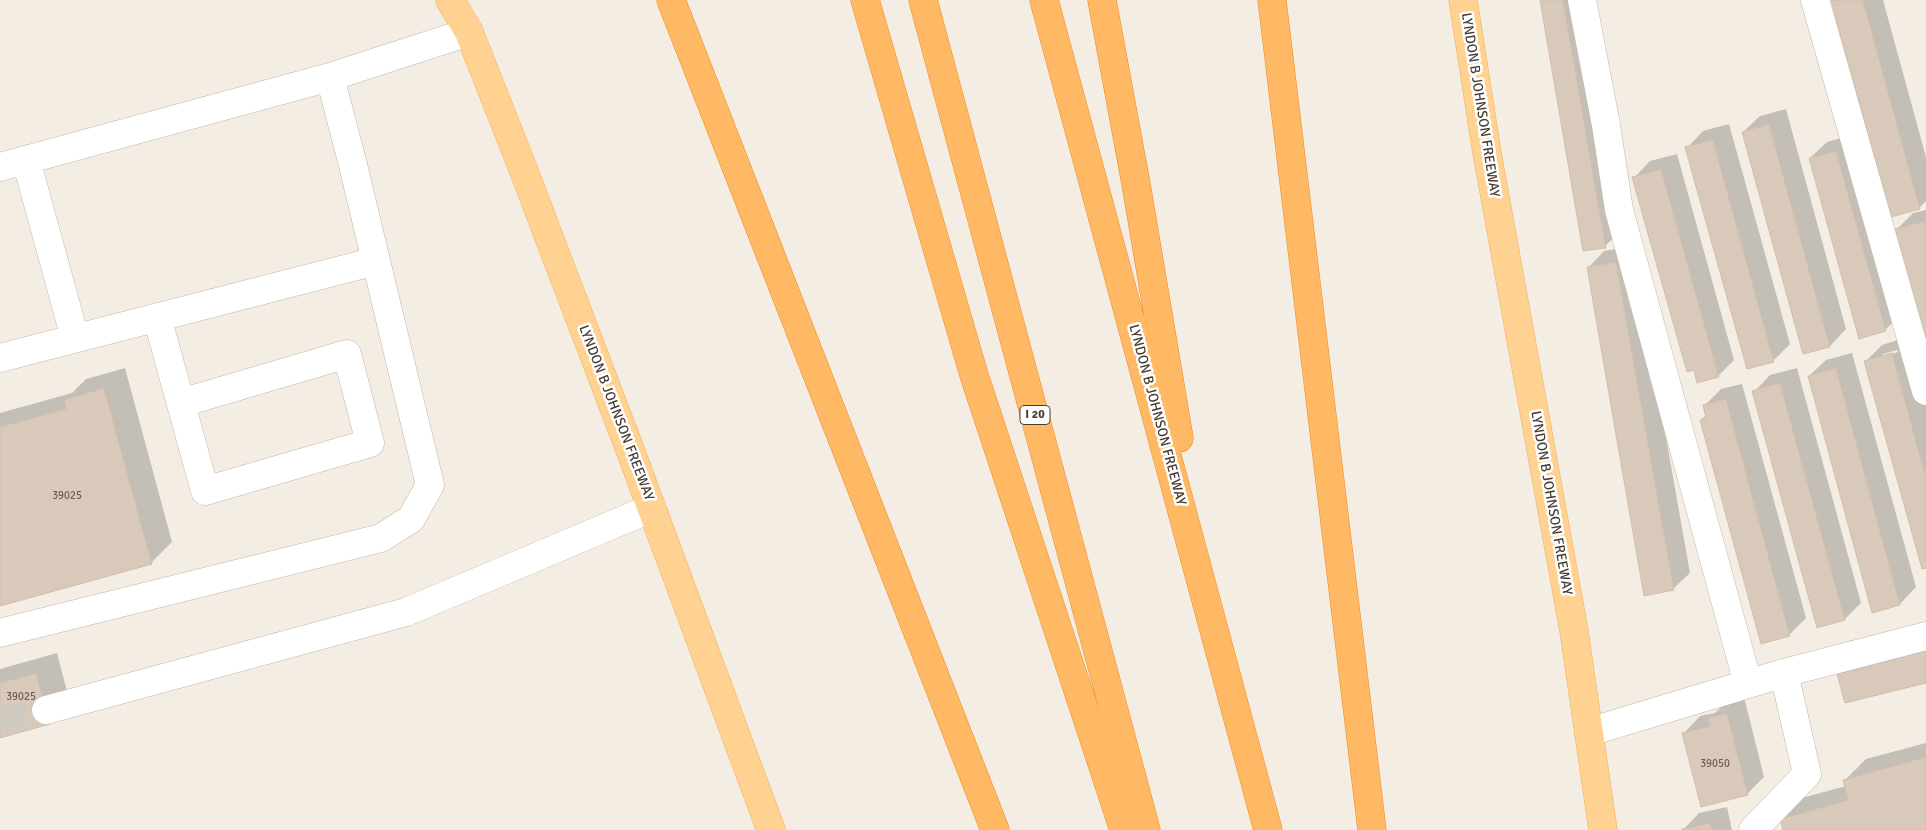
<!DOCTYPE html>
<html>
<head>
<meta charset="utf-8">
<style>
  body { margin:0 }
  canvas { display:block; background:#f4ede3 }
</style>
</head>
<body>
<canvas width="1926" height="830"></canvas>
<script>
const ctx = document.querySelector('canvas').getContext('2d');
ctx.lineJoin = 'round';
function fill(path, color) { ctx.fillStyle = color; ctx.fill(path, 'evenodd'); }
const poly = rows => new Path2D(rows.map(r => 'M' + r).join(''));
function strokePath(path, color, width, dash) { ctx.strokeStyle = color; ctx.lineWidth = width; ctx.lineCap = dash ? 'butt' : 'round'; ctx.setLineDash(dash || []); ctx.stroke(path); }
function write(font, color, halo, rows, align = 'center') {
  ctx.font = font + ' Signika,sans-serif'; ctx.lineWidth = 5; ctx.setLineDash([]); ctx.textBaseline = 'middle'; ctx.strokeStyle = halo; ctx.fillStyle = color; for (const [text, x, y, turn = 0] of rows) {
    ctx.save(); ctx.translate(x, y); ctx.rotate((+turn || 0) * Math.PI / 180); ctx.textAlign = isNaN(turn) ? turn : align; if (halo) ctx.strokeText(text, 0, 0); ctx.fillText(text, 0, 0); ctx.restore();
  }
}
fill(poly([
  [1541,0,1582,0,1622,230,1605,246],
  [1833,0,1883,0,1926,157,1926,201,1919,208],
  [1786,109,1846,329,1830,346,1804,353,1743,132,1760,116],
  [1729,124,1790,344,1773,361,1687,148,1703,131],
  [1852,135,1902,314,1885,330,1810,158,1827,142],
  [1677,154,1734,360,1718,376,1634,178,1650,161],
  [1926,210,1926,336,1896,230,1913,213],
  [1632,246,1690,573,1673,589,1588,268,1604,251],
  [1908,337,1926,403,1926,566,1866,361,1882,345],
  [1897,350,1898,352,1883,357,1883,354],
  [1852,353,1916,587,1900,604,1809,376,1826,360],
  [125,368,172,542,151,563,0,604,0,413,72,393,86,379],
  [1797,368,1861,603,1845,619,1754,392,1770,375],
  [1742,384,1806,618,1789,635,1701,420,1706,415,1704,406,1721,389],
  [1926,639,1926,681,1839,674,1855,657],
  [57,653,70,703,0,737,0,669],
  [1744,697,1764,777,1747,794,1684,733,1700,716,1715,713,1726,702],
  [1926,743,1926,830,1784,830,1782,819,1802,798,1846,786,1845,780,1866,759],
  [1727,807,1732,830,1683,830,1699,813]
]), '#0003');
const building = poly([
  [1540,0,1563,0,1606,248,1583,251,1540,0],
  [1831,0,1863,0,1920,209,1891,217,1831,0],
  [1769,124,1830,347,1803,354,1742,132,1769,124],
  [1713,140,1774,362,1747,369,1685,147,1713,140],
  [1836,151,1886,331,1859,339,1809,158,1836,151],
  [1661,169,1719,377,1697,383,1694,370,1687,372,1632,177,1661,169],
  [1925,221,1926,227,1926,341,1895,229,1925,221],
  [1616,262,1674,590,1644,596,1587,267,1616,262],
  [1892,353,1926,478,1926,568,1922,569,1864,361,1892,353],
  [1836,368,1900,605,1872,613,1808,376,1836,368],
  [1780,383,1845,620,1817,628,1752,391,1780,383],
  [104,388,152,564,0,606,0,427,66,409,64,400,104,388],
  [1726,399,1790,636,1761,644,1700,420,1706,418,1703,405,1726,399],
  [1926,651,1926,683,1845,703,1837,674,1926,651],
  [36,673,50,724,0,738,0,683,36,673],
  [1727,713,1748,795,1701,807,1682,733,1710,726,1708,718,1727,713],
  [1926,757,1926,830,1783,830,1780,819,1848,800,1843,780,1926,757],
  [1710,823,1712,830,1682,830,1682,829,1710,823]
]);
fill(building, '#d9c9ba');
strokePath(building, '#d2bdaa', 1);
strokePath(poly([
  [0,721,46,710]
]), '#d1cac0', 28, [28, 14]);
const minor = poly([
  [1582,0,1606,125,1619,210,1748,684],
  [1815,0,1926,391],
  [26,160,75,338],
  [0,167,330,77,469,32],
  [157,317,205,491,370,443,347,354,181,403],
  [0,358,376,261,353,165,330,77],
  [0,633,381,538,411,519,430,485,376,261],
  [1784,673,1926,636],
  [46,710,406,612,652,508],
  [1589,732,1784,673,1807,774,1753,830]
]);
const major = poly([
  [450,0,469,32,520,161,629,447,771,830],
  [1463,0,1487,153,1574,631,1603,830]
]);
const highway = poly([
  [671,0,995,830],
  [865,0,974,375,1124,830],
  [923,0,1146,830],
  [1044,0,1268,830],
  [1102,0,1136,184,1179,438],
  [1272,0,1372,830]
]);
strokePath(minor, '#c3b6a8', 29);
strokePath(major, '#f0ae55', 29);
strokePath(highway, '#ed8a24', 29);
strokePath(minor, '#fff', 28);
strokePath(major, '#ffd291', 28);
strokePath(highway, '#ffb863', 28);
write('11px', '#6b5f55', null, [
  ["39025",67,496],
  ["39025",21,697],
  ["39050",1715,764]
]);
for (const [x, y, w] of [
  [1035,415,30]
]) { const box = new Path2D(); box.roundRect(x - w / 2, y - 9.5, w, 19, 4); ctx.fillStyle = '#fff'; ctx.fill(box); strokePath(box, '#463c33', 1); }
write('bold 12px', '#463c33', null, [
  ["I 20",1035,415]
]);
write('14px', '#463c33', '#fff', [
  ["LYNDON B JOHNSON FREEWAY",1480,105,81],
  ["LYNDON B JOHNSON FREEWAY",616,413,69],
  ["LYNDON B JOHNSON FREEWAY",1157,415,75],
  ["LYNDON B JOHNSON FREEWAY",1551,503,80]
]);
</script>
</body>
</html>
